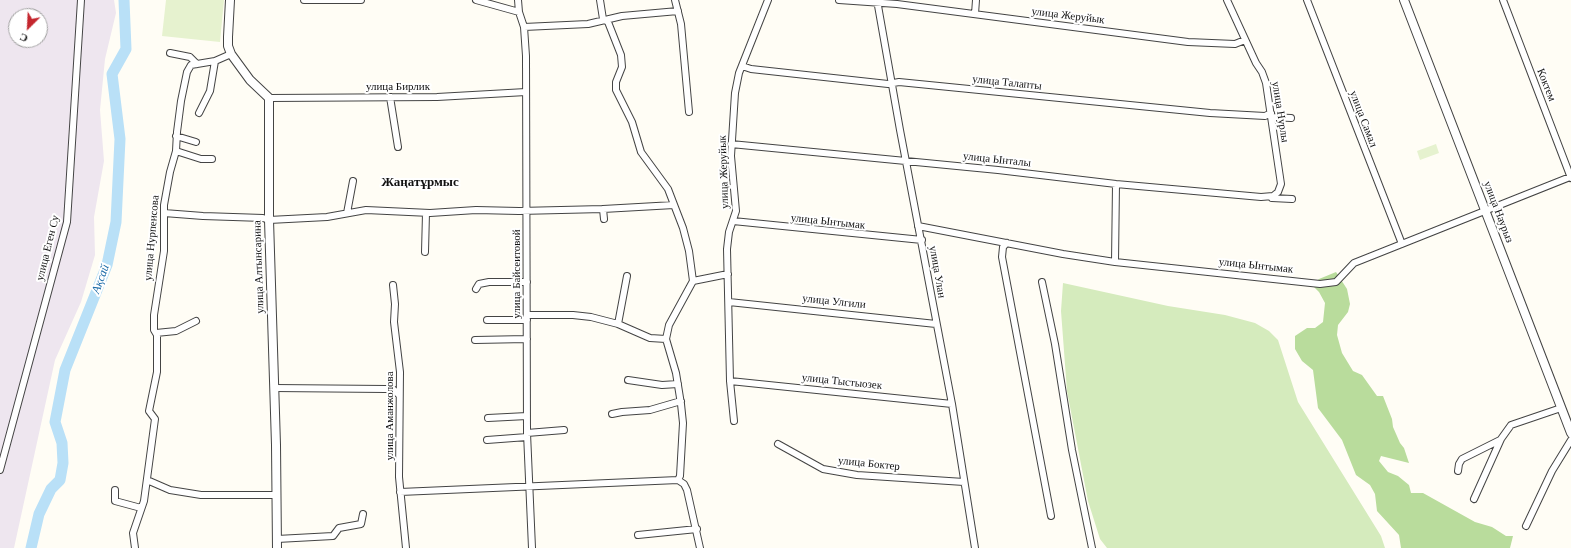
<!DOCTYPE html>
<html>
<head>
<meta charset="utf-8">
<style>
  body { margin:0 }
  #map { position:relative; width:1571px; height:548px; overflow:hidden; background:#fffdf5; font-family:Georgia,serif }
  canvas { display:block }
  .north { position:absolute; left:8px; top:8px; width:40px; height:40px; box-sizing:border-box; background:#fff; border:1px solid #a0a0a0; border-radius:50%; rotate:204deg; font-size:11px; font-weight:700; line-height:16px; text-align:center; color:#111 }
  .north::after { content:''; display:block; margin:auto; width:14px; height:18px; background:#c4262e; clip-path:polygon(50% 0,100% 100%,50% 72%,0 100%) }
</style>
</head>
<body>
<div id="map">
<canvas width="1571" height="548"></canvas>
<div class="north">С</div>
</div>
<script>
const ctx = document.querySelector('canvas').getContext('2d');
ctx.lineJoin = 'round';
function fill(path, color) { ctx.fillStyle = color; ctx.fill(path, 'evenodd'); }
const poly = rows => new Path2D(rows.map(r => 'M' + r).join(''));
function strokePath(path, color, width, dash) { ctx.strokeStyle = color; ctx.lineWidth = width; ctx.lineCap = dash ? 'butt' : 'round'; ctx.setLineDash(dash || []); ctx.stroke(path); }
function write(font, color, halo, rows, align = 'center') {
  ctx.font = font + ' Georgia,serif'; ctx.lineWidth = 4; ctx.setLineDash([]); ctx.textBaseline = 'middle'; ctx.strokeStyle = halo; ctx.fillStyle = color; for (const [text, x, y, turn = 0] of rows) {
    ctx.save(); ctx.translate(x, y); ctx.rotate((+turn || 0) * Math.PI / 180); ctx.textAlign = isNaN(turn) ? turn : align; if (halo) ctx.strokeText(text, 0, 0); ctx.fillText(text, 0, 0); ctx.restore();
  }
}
fill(poly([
  [0,0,114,0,116,13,105,59,100,110,104,161,94,217,95,255,81,302,55,360,14,548,0,548],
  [16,16,40,16,40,40,16,40]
]), '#eee6ef');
fill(poly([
  [1063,283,1168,306,1225,315,1255,323,1269,331,1278,340,1298,402,1381,536,1385,548,1107,548,1100,539,1088,501,1067,391,1061,311]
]), '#d5ebbd');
fill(poly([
  [1336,272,1347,289,1350,304,1348,312,1338,325,1337,335,1342,353,1353,371,1362,375,1377,396,1383,396,1392,419,1393,427,1400,443,1404,448,1409,463,1381,456,1379,461,1388,472,1398,476,1409,485,1411,493,1423,493,1475,522,1492,527,1506,536,1513,536,1510,548,1401,548,1399,535,1377,511,1375,494,1370,485,1356,475,1342,440,1318,408,1313,370,1302,361,1295,349,1295,336,1307,328,1315,328,1323,322,1325,303,1319,292,1312,285,1319,279]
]), '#b9dc9c');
fill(poly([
  [166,0,224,0,220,42,162,36],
  [1436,144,1439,153,1420,160,1417,151]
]), '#e6f2cf');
strokePath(poly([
  [31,548,39,514,51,489,60,480,63,463,62,443,55,422,65,370,107,265,116,222,120,139,112,74,126,49,124,0]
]), '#b9e0f7', 11);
const minor = poly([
  [304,0,361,0],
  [476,0,519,12],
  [518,0,519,12,524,27,526,56,527,433,532,548],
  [600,0,603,19,608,22,621,55,622,67,616,82,616,90,632,122,641,152,668,189,683,228,689,251,693,281,669,325,666,339,676,373,681,404,683,423,680,476,678,480,684,484,687,490,700,548],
  [675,0,681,24,689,112],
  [839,0,897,4,1188,42,1235,44,1245,40],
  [877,0,900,130,952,404,975,548],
  [1307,0,1402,244],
  [1503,0,1571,178],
  [975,14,976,0],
  [524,27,588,24,622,16,678,11],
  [170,53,190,57,197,64],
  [742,66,751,69,888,84,899,82,1210,113,1265,116,1271,113],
  [390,97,398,147],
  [269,98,437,97,526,92],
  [199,113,210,91,215,61],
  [1271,117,1291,118],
  [176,136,196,142],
  [731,144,998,170,1116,184,1261,197,1273,196,1278,192,1281,184,1266,83,1262,72,1256,63,1227,0],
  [176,151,201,159,212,159],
  [1272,198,1292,199],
  [603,209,604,219],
  [164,213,203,216,263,218,269,220,327,217,366,210,430,213,476,210,519,211,603,209,674,205],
  [347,213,353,181],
  [733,221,922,240],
  [918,226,1063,254,1115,262,1320,284,1336,282,1354,263,1570,177],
  [1007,243,1003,247,1002,257,1051,516],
  [425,252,426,213],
  [1115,262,1116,184],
  [693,281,728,274],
  [1042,282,1055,344,1072,450,1092,548],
  [393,285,395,304,394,322,400,372,399,477,406,548],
  [476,289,479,284,489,282,527,282],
  [729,302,936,324],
  [527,315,573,315,591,317,618,324,650,338,666,339],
  [487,320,527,320],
  [618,324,627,276],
  [156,333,176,331,196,321],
  [475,340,527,339],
  [628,380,662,385,678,384],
  [730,381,952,404],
  [274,388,386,389,394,390,399,395],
  [612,414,622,412,650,410,681,401],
  [488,418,527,416],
  [734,421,730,381,727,249,729,232,736,211,731,156,735,93,739,73,768,0],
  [527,433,564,430],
  [487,440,527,437],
  [778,444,823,469,857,475,964,482],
  [0,470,67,222,81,0],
  [1458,471,1459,464,1462,459,1500,440],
  [147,480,170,490,201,495,277,495],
  [115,490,115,501,141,508],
  [400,492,678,480],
  [1474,499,1501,439,1511,425,1561,408],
  [1526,526,1552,471,1571,440],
  [638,535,697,529],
  [277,539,333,536,339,528,361,524,363,514],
  [135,548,133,533,144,501,155,419,149,411,157,372,157,335,154,330,154,315,164,251,164,205,170,172,176,151,177,132,181,101,187,72,191,65,215,61,231,54]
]);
const tertiary = poly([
  [230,0,228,37,228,46,231,54,250,80,269,98,269,220,276,445,277,548],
  [1404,0,1571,433]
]);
strokePath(minor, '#444', 8);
strokePath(tertiary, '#444', 10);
strokePath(minor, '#fff', 6);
strokePath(tertiary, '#fff', 8);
write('11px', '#111', '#fff', [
  ["улица Жеруйык",1068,16,7],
  ["улица Талапты",1007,83,6],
  ["Коктем",1546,85,68],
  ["улица Бирлик",398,87],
  ["улица Нурлы",1280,112,81],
  ["улица Самал",1363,119,69],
  ["улица Ынталы",997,160,6],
  ["улица Жеруйык",724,172,-92],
  ["улица Наурыз",1498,212,69],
  ["улица Ынтымак",828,222,6],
  ["улица Нурпеисова",152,238,-85],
  ["улица Еген Су",48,248,-76],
  ["улица Ынтымак",1256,266,6],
  ["улица Алтынсарина",259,267,-92],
  ["улица Улан",937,272,80],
  ["улица Байсеитовой",517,274,-90],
  ["улица Улгили",834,302,6],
  ["улица Тыстыозек",842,382,6],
  ["улица Аманжолова",390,416,-90],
  ["улица Боктер",869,464,6]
]);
write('italic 12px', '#1768a6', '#fff', [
  ["Ақсай",101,279,-70]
]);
write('bold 13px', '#111', '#fff', [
  ["Жаңатұрмыс",420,183]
]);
</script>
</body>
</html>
